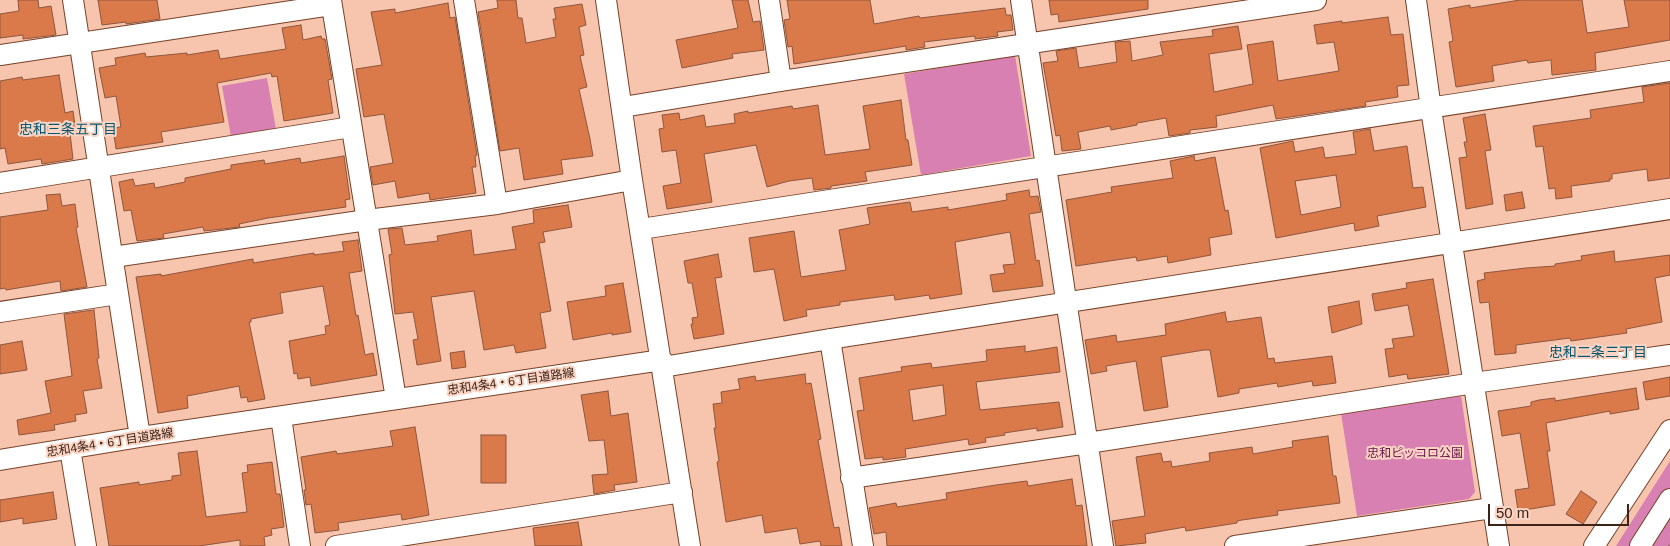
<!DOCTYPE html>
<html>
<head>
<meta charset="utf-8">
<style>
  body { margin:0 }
  #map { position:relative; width:1670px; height:546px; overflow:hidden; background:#f7c4ad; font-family:Helvetica,sans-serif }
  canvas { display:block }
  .scale { position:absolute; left:1488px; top:504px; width:141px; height:22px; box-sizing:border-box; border:2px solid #3b2318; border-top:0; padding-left:6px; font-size:15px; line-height:18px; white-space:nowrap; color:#3b2318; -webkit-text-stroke:4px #fbd4c3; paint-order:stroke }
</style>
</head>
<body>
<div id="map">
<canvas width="1670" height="546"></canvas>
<div class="scale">50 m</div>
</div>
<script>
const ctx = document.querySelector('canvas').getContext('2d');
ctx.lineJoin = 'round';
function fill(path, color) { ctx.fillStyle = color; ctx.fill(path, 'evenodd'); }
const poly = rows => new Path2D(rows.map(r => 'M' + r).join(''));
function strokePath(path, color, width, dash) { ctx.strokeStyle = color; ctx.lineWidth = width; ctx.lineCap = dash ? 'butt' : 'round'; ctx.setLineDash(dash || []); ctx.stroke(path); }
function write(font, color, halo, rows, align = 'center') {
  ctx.font = font + ' Helvetica,"Noto Sans JP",sans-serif'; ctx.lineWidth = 4; ctx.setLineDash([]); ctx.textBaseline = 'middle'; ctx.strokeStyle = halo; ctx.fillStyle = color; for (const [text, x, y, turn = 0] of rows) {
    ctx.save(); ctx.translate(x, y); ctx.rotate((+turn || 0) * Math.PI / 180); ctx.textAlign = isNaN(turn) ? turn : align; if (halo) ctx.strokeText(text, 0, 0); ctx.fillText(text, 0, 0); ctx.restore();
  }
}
fill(poly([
  [1015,55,1031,156,921,175,904,74],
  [267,78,276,129,231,137,222,86],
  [1461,395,1475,492,1469,499,1357,516,1341,413],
  [1670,461,1670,546,1616,546]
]), '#d880b2');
const building = poly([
  [18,0,38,0,39,8,51,6,56,35,23,39,23,35,0,38,0,14,19,11,18,0],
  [98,0,157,0,160,19,126,24,126,22,102,25,98,0],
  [497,0,516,0,518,18,522,18,526,43,556,37,553,19,556,19,554,8,582,4,586,25,579,27,584,55,580,56,587,87,579,89,590,139,593,156,561,160,563,174,524,180,519,148,500,151,478,12,498,8,497,0],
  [732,0,748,0,753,22,760,21,764,50,732,54,733,58,682,68,676,40,738,28,732,0],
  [787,0,870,0,874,24,919,16,920,18,1005,8,1006,15,1011,15,1013,30,997,32,998,36,975,39,975,36,924,42,925,47,906,50,906,46,794,64,792,46,788,47,784,20,790,19,787,0],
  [1049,0,1148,0,1148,9,1059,22,1058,14,1051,15,1049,0],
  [1520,0,1582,0,1587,33,1629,27,1624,0,1670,0,1670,40,1595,53,1596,70,1552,75,1551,60,1528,63,1527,60,1492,66,1494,81,1456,87,1449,42,1453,41,1448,9,1470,5,1470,8,1520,0],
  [448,3,450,18,455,17,477,155,475,156,476,167,472,167,476,193,430,200,429,193,398,198,395,181,373,185,370,167,393,163,384,114,364,117,356,69,382,65,371,12,395,9,395,13,448,3],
  [1388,17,1391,35,1403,34,1409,85,1397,86,1398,97,1365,102,1366,106,1276,119,1273,105,1216,116,1217,127,1190,130,1190,133,1169,136,1166,118,1137,123,1137,125,1111,130,1110,126,1078,132,1081,149,1062,151,1060,135,1056,136,1043,63,1058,61,1056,51,1076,48,1079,68,1117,62,1115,42,1130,41,1132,61,1163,55,1160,42,1213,36,1212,30,1238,26,1242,49,1209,54,1214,92,1253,84,1247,45,1273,41,1278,81,1339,71,1334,42,1317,44,1314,25,1342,21,1342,23,1388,17],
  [301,25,303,40,321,36,322,39,325,39,332,79,328,80,333,113,284,121,277,76,272,77,271,73,217,83,224,122,161,132,163,142,116,149,113,128,121,127,116,96,105,98,99,68,116,65,115,58,145,53,146,57,187,53,187,55,218,50,220,59,286,49,282,28,301,25],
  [59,75,65,113,73,111,76,132,70,133,73,159,42,164,41,159,8,164,5,148,0,149,0,81,22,77,23,80,59,75],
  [1670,83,1670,178,1648,181,1647,169,1612,174,1612,179,1609,179,1610,181,1571,186,1572,197,1556,199,1555,188,1549,189,1543,146,1536,147,1533,126,1591,118,1590,110,1644,102,1642,87,1670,83],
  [901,100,906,140,908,140,912,165,865,172,867,181,831,186,831,188,814,190,812,178,789,181,767,187,756,145,704,154,712,202,667,209,663,186,681,183,676,150,662,152,659,129,664,128,662,115,679,113,680,120,704,115,706,127,735,123,734,114,748,111,748,113,792,106,793,109,818,105,825,155,870,149,863,106,901,100],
  [1485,114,1491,150,1485,151,1493,204,1466,209,1459,158,1467,157,1464,142,1467,142,1463,118,1485,114],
  [1370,129,1374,151,1407,146,1413,188,1423,187,1426,207,1377,216,1379,226,1355,231,1354,223,1276,238,1260,148,1293,141,1295,152,1323,147,1325,158,1356,154,1353,132,1370,129],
  [1336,175,1341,207,1301,215,1295,181,1336,175],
  [344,156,350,199,345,200,346,207,268,218,239,224,240,227,204,231,203,227,163,234,164,238,137,241,131,210,124,211,119,182,133,179,135,186,154,183,155,188,185,182,185,178,231,169,231,165,264,160,265,164,300,158,301,163,344,156],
  [1194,156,1195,161,1215,157,1225,211,1228,210,1232,234,1209,238,1211,255,1168,263,1167,256,1137,261,1136,257,1076,266,1066,200,1112,192,1111,187,1173,178,1170,161,1194,156],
  [1029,190,1030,197,1038,196,1041,212,1029,214,1036,261,1039,260,1043,286,993,292,990,275,1005,273,1003,265,1015,264,1010,232,955,242,962,294,930,299,929,295,895,300,894,295,840,302,840,305,806,310,807,316,784,321,774,269,754,272,749,238,794,231,801,277,846,270,839,230,870,224,867,208,910,202,912,212,948,207,948,210,1007,200,1006,194,1029,190],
  [1522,192,1525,208,1506,211,1504,195,1522,192],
  [60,194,62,206,75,204,78,227,76,228,87,287,61,291,60,281,6,290,5,288,0,289,0,217,48,210,46,195,60,194],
  [568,205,572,227,543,232,545,242,539,243,551,311,540,313,546,348,516,353,514,345,484,350,474,291,431,297,441,361,417,365,413,340,418,339,413,312,395,314,389,255,392,254,388,229,402,228,405,245,438,241,437,236,471,230,474,255,516,249,512,227,534,223,533,210,568,205],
  [358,240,362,271,349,273,356,316,358,315,365,355,373,353,377,375,311,386,310,377,298,379,297,373,294,374,289,341,326,334,325,326,330,325,323,286,280,293,283,313,251,319,251,322,249,322,265,399,248,402,247,397,241,398,239,386,187,396,188,408,158,413,136,277,161,274,161,276,253,259,253,263,314,253,314,255,344,251,342,242,358,240],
  [1614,251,1615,262,1670,255,1670,275,1655,278,1662,322,1626,329,1627,333,1571,341,1570,338,1516,345,1516,353,1495,355,1489,302,1480,303,1477,281,1485,279,1484,273,1526,268,1555,266,1555,264,1582,260,1581,256,1614,251],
  [718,254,722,277,715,278,724,334,694,339,691,324,693,324,692,318,698,317,692,283,688,283,684,261,718,254],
  [1433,279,1449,374,1408,379,1407,374,1389,377,1385,349,1394,348,1392,339,1414,336,1408,305,1375,311,1372,294,1407,288,1406,283,1433,279],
  [623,283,631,332,612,335,612,333,573,340,567,302,606,296,605,286,623,283],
  [1359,301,1362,324,1332,333,1328,307,1359,301],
  [94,310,99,358,97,359,102,388,83,391,87,413,75,415,76,421,54,425,55,430,19,435,17,420,51,413,45,381,72,376,64,314,94,310],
  [1225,312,1227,322,1261,317,1268,359,1274,358,1275,363,1332,356,1336,383,1313,386,1312,381,1278,387,1277,383,1239,389,1239,393,1218,397,1210,350,1204,350,1161,357,1168,407,1144,411,1136,361,1106,366,1107,371,1091,374,1085,340,1116,335,1117,342,1166,335,1165,324,1225,312],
  [22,341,27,370,0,374,0,345,22,341],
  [1025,346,1025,352,1057,347,1060,372,976,382,980,410,1059,402,1063,427,1037,431,1037,428,1004,433,1005,435,985,438,986,442,969,445,968,439,905,449,906,457,883,460,883,457,865,459,857,411,864,410,859,378,902,371,901,367,931,363,932,368,987,361,986,350,1025,346],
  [943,385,946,415,913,421,909,390,943,385],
  [464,351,466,367,452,369,450,353,464,351],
  [805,374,806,384,811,383,821,439,818,440,831,512,834,528,839,527,842,546,821,546,820,541,800,544,797,528,765,533,762,515,726,522,717,462,719,461,714,428,716,428,713,404,722,403,721,392,740,389,738,379,755,376,756,381,805,374],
  [1670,377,1670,396,1646,400,1643,382,1670,377],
  [1636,388,1639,409,1610,414,1610,411,1546,423,1550,451,1547,451,1555,505,1518,511,1515,490,1529,488,1520,433,1502,436,1498,411,1531,406,1531,402,1539,400,1555,398,1555,401,1636,388],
  [608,391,611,416,628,413,637,482,614,485,615,490,594,494,592,475,608,474,604,440,589,441,581,395,608,391],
  [415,427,429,515,402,520,401,514,338,523,339,530,315,533,311,504,306,505,304,490,306,490,301,457,336,451,337,454,393,446,390,431,415,427],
  [481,435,506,435,506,483,481,483,481,435],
  [1328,436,1333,476,1336,476,1340,503,1277,511,1278,515,1242,520,1237,521,1237,523,1186,531,1185,527,1145,534,1146,543,1116,546,1112,521,1145,516,1136,457,1161,453,1163,462,1171,461,1172,467,1210,461,1209,453,1252,447,1253,454,1293,447,1292,441,1328,436],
  [197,451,206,517,247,512,242,473,248,472,247,465,272,462,276,494,280,494,284,527,271,529,272,535,264,537,265,546,240,546,240,540,199,546,109,546,100,488,139,482,139,485,172,480,172,476,181,475,178,453,197,451],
  [1072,479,1076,506,1082,505,1087,546,887,546,886,532,874,534,869,508,896,503,897,507,947,499,946,493,996,485,1027,481,1028,486,1072,479],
  [1581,491,1597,502,1583,524,1566,514,1581,491],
  [53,492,57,519,23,524,23,518,0,522,0,500,53,492],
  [578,522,582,546,535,546,533,528,578,522]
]);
fill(building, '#da7a4b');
strokePath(building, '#8d563c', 1);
const minor = poly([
  [73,0,140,437],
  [331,0,396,399],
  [464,0,497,204],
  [606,0,632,180,690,546],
  [769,0,781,81],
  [1021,0,1103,546],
  [1416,0,1431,109,1499,546],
  [0,55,331,5],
  [623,107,781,81,1316,0],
  [0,183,351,127],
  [641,229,1670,71],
  [113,257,367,220,497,204,632,180],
  [0,312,118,294],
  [830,339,863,546],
  [663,367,830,339,1670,209],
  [281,417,300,546],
  [70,449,86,546],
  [0,460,140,437,662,360],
  [851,478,1088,443,1474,383,1670,355],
  [336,546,682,492],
  [1235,546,1492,508],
  [1594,546,1670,430],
  [1640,546,1670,499]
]);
strokePath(minor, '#774228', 22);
strokePath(poly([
  [1669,546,1670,545]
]), '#906c5b', 3, [1, 4]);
strokePath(minor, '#fff', 20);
write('12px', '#3b2318', '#fbd4c3', [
  ["忠和4条4・6丁目道路線",511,382,-8],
  ["忠和4条4・6丁目道路線",110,443,-9]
]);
write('12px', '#661049', '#fbd4c3', [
  ["忠和ピッコロ公園",1415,454]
]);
write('14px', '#045770', '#fbd4c3', [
  ["忠和三条五丁目",68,130],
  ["忠和二条三丁目",1598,353]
]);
</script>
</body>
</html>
